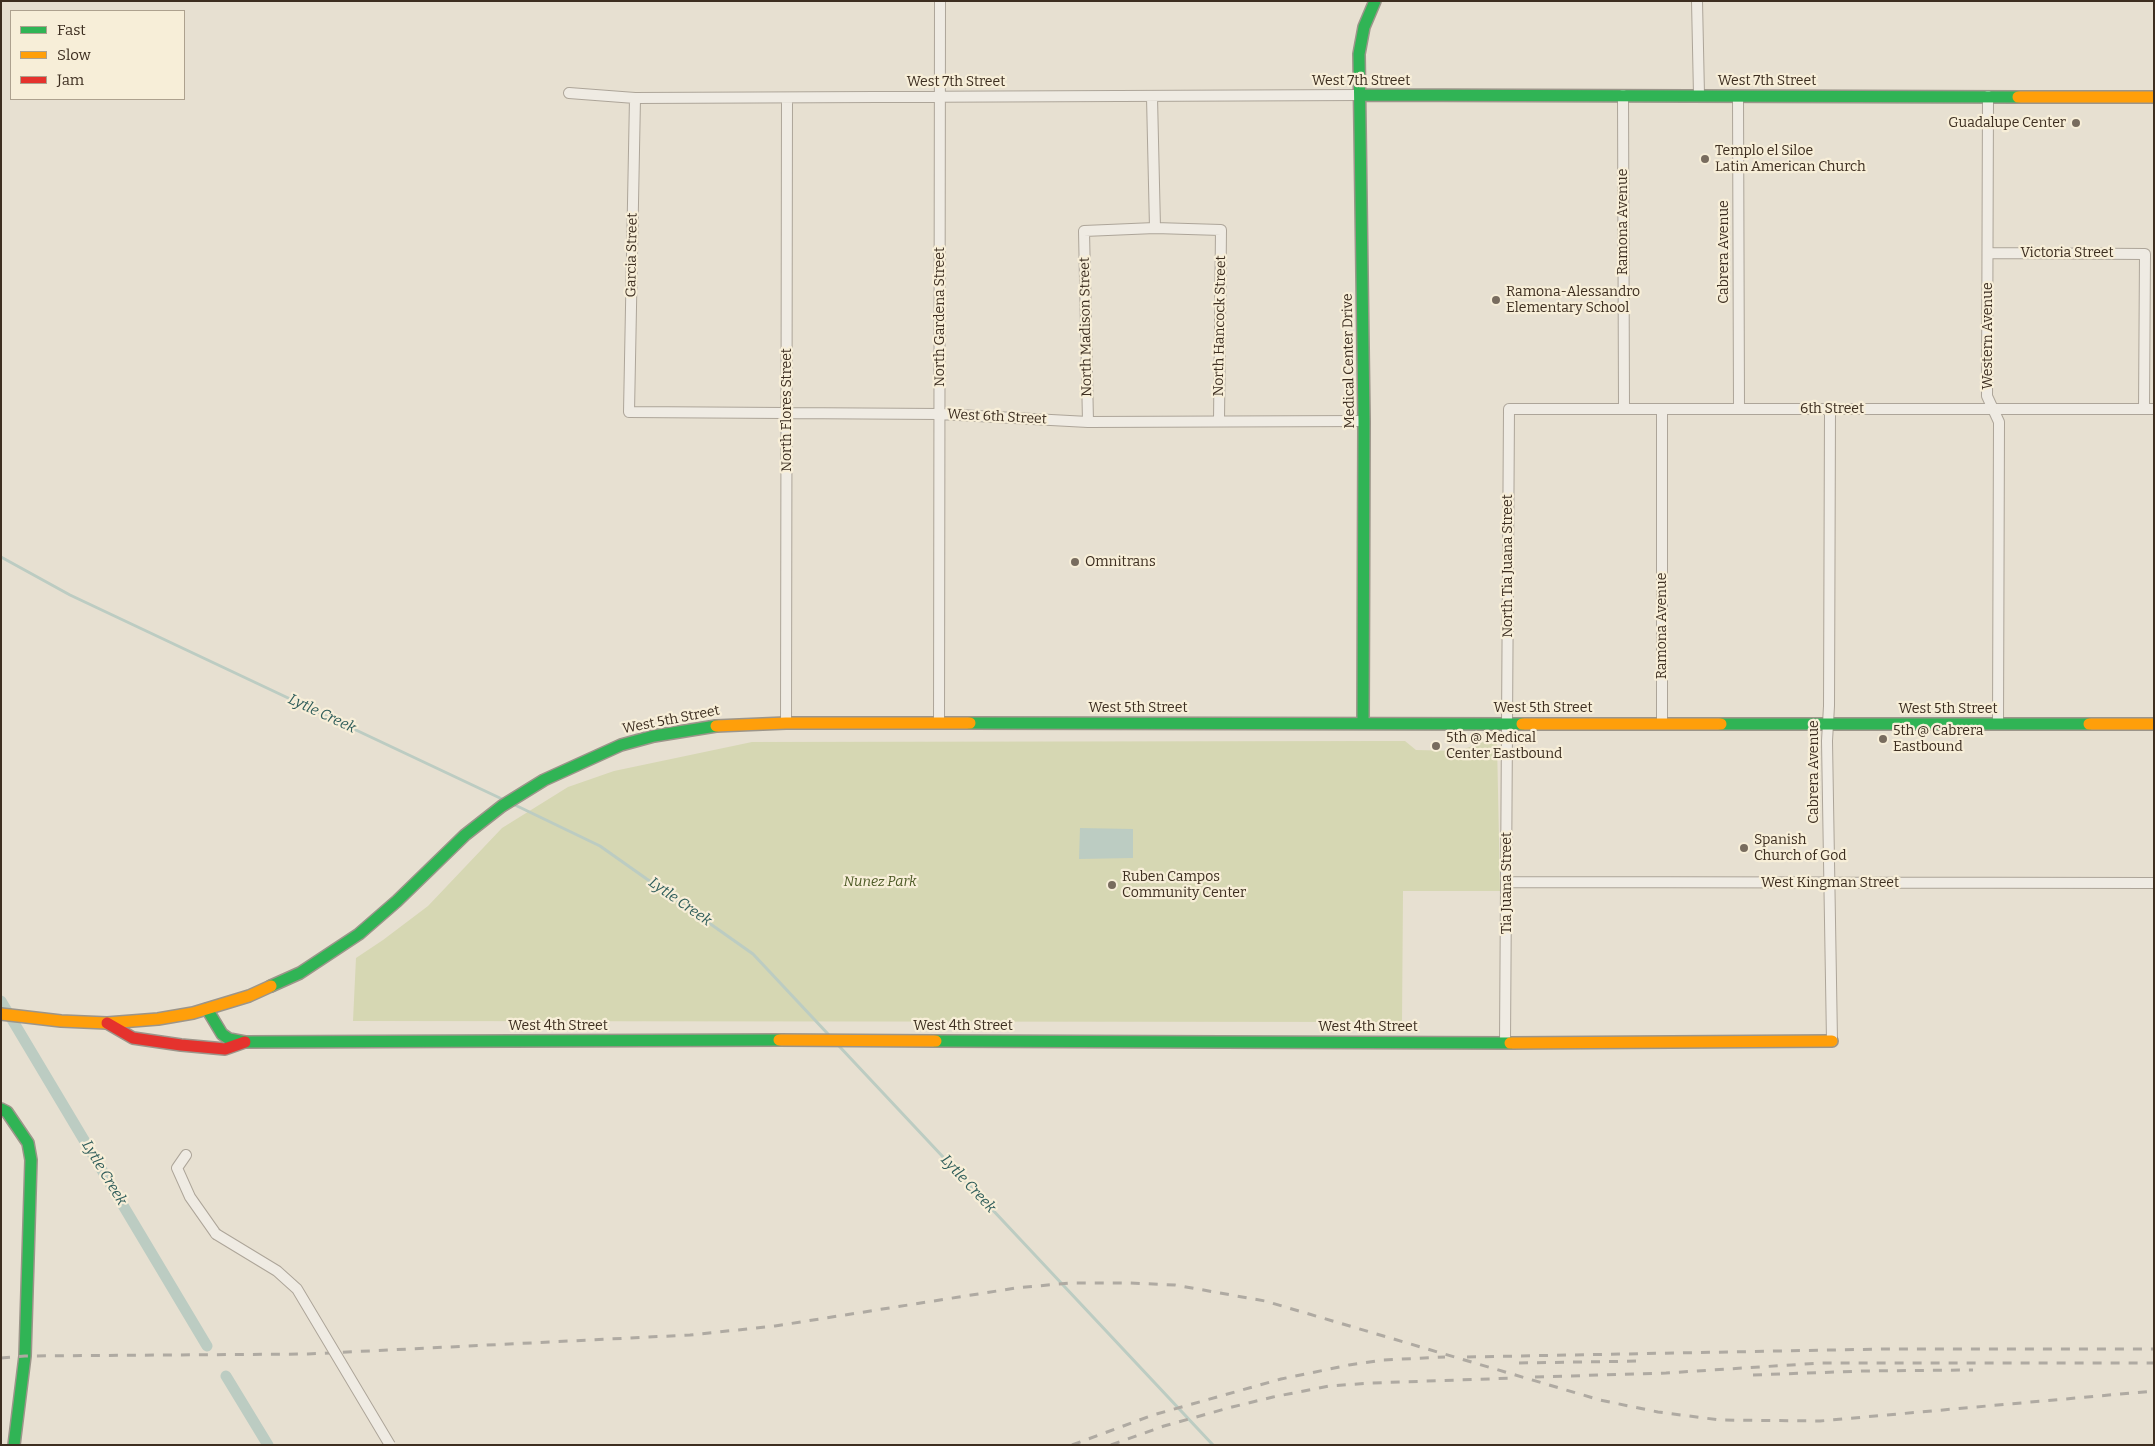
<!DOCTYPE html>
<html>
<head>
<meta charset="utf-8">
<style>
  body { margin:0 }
  #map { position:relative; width:2155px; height:1446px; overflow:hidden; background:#e7e0d1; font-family:Bitter,serif }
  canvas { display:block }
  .frame { position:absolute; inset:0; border:2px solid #3d2e20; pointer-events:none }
  .legend { position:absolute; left:10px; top:10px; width:175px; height:90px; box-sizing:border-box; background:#f7eed8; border:1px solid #ada18e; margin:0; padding:6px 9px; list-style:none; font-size:15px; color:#3d2e20 }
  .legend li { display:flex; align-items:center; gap:10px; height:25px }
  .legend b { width:25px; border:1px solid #ada18e }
</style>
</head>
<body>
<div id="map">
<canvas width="2155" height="1446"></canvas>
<div class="frame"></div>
<ul class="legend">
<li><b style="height:6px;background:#30b455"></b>Fast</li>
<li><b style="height:6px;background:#ff9f0a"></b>Slow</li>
<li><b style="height:6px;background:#e5322d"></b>Jam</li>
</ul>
</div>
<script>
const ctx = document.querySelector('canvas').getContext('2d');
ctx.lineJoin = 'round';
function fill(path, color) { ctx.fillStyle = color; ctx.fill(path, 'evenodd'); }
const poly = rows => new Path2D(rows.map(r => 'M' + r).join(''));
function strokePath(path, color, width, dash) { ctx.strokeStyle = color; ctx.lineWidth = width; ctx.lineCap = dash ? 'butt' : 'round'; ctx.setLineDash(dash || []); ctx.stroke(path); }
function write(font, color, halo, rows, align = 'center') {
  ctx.font = font + ' Bitter,serif'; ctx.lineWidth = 4.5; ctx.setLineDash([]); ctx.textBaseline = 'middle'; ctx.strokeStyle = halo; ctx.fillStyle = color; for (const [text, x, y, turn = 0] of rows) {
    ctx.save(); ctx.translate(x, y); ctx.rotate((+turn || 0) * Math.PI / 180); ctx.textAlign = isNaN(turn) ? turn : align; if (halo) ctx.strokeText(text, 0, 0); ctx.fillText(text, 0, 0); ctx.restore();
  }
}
fill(poly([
  [1378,741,1405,741,1416,750,1459,751,1483,742,1497,742,1500,891,1403,891,1402,1022,353,1021,356,958,383,940,428,906,502,828,568,787,614,771,752,742]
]), '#d6d7b3');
fill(poly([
  [1080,828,1133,829,1133,858,1079,859]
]), '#bcccc2');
strokePath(poly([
  [1,557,70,595,502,799],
  [515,805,600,846,753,954,828,1034],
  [839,1046,1213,1445]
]), '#bcccc2', 3);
strokePath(poly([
  [1,1001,207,1346],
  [226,1376,268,1445]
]), '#bcccc2', 11);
const street = poly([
  [1697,1,1699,95],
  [569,93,635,98,1361,95],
  [1623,95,1624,409],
  [1738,96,1739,409],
  [1988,96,1987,396,1999,422,1998,724],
  [1152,97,1155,228],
  [635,98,629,412,940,414,1088,422,1364,421],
  [1988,253,2145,254,2144,409],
  [1830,409,1829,706,1827,741,1832,1041],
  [1088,422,1084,231,1155,228,1221,230,1219,421],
  [786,723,787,98],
  [939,723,940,1],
  [1662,723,1662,410],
  [1507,882,2154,883],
  [1505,1043,1509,409,2154,409],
  [186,1155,177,1168,190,1197,216,1234]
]);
const fast = poly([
  [1361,95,2018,97],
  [970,723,1522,724],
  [1363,723,1364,421,1359,54,1364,27,1375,1],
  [1721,724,2089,724],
  [271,986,300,973,359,934,397,901,465,835,502,806,544,780,621,745,654,736,716,726],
  [207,1009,222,1034,229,1039,245,1042,779,1040],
  [936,1041,1510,1043],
  [1,1109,7,1112,28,1143,31,1160,25,1356,14,1445]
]);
const slow = poly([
  [2018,97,2154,97],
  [1522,724,1721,724],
  [2089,724,2154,724],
  [716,726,786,723,970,723],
  [1,1014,61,1021,107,1023,158,1019,193,1013,249,996,271,986],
  [779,1040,936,1041],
  [1510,1043,1832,1041]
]);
const jam = poly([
  [107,1023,133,1038,181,1045,225,1049,245,1042]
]);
strokePath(street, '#ada599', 12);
strokePath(fast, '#9c958a', 14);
strokePath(slow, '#9c958a', 14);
strokePath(jam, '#9c958a', 14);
strokePath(street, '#efebe3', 10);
strokePath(fast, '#30b455', 11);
strokePath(slow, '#ff9f0a', 11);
strokePath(jam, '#e5322d', 11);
strokePath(poly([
  [1467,1357,1883,1349,2154,1349],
  [1,1358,25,1356,308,1354,690,1335,775,1326,1016,1288,1070,1283,1130,1283,1175,1285,1265,1301,1600,1400,1658,1412,1720,1420,1820,1421,2154,1391],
  [1519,1363,1641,1361],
  [1753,1375,1863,1371,1973,1370],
  [1535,1377,1666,1373,1821,1363,2154,1363],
  [1072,1445,1153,1415,1281,1379,1349,1365,1383,1360,1445,1357],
  [1111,1445,1164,1426,1232,1407,1273,1397,1329,1386,1371,1383,1515,1378]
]), '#afaaa2', 3, [9, 9]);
const streetBridge = poly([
  [216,1234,277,1271,297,1289,390,1445]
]);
strokePath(streetBridge, '#ada599', 12, []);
strokePath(streetBridge, '#efebe3', 10);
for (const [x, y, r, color] of [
  [2076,123,5,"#786c5e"],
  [1705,159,5,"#786c5e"],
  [1496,300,5,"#786c5e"],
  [1075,562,5,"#786c5e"],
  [1883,739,5,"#786c5e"],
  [1436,746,5,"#786c5e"],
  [1744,848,5,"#786c5e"],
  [1112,885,5,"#786c5e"]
]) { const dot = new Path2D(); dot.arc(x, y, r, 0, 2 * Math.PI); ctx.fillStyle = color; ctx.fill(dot); strokePath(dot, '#f7eed8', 2); }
write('14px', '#3d2e20', '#f7eed8', [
  ["West 7th Street",1361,81],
  ["West 7th Street",1767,81],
  ["West 7th Street",956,82],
  ["Ramona Avenue",1623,222,-90],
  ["Cabrera Avenue",1724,252,-90],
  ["Victoria Street",2067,253],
  ["Garcia Street",632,255,-89],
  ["North Gardena Street",940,317,-90],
  ["North Hancock Street",1220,326,-89],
  ["North Madison Street",1086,327,-91],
  ["Western Avenue",1988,336,-90],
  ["Medical Center Drive",1349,361,-91],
  ["6th Street",1832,409],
  ["North Flores Street",787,410,-90],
  ["West 6th Street",997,417,3],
  ["North Tia Juana Street",1508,566,-90],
  ["Ramona Avenue",1662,626,-90],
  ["West 5th Street",1138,708],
  ["West 5th Street",1543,708],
  ["West 5th Street",1948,709],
  ["West 5th Street",671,720,-11],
  ["Cabrera Avenue",1814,772,-90],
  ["Tia Juana Street",1507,883,-90],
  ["West Kingman Street",1830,883],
  ["West 4th Street",558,1026],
  ["West 4th Street",963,1026],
  ["West 4th Street",1368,1027]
]);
write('14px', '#3d2e20', '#f7eed8', [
  ["Guadalupe Center",2066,123,"right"],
  ["Templo el Siloe",1715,151],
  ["Latin American Church",1715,167],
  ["Ramona-Alessandro",1506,292],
  ["Elementary School",1506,308],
  ["Omnitrans",1085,562],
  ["5th @ Cabrera",1893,731],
  ["Eastbound",1893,747],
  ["5th @ Medical",1446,738],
  ["Center Eastbound",1446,754],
  ["Spanish",1754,840],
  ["Church of God",1754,856],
  ["Ruben Campos",1122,877],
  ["Community Center",1122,893]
], 'left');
write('italic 14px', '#4d5a26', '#f7eed8', [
  ["Nunez Park",880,882]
]);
write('italic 15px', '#2f5d5a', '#f7eed8', [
  ["Lytle Creek",322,714,25],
  ["Lytle Creek",680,902,35],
  ["Lytle Creek",104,1173,59],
  ["Lytle Creek",968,1184,47]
]);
</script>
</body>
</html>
